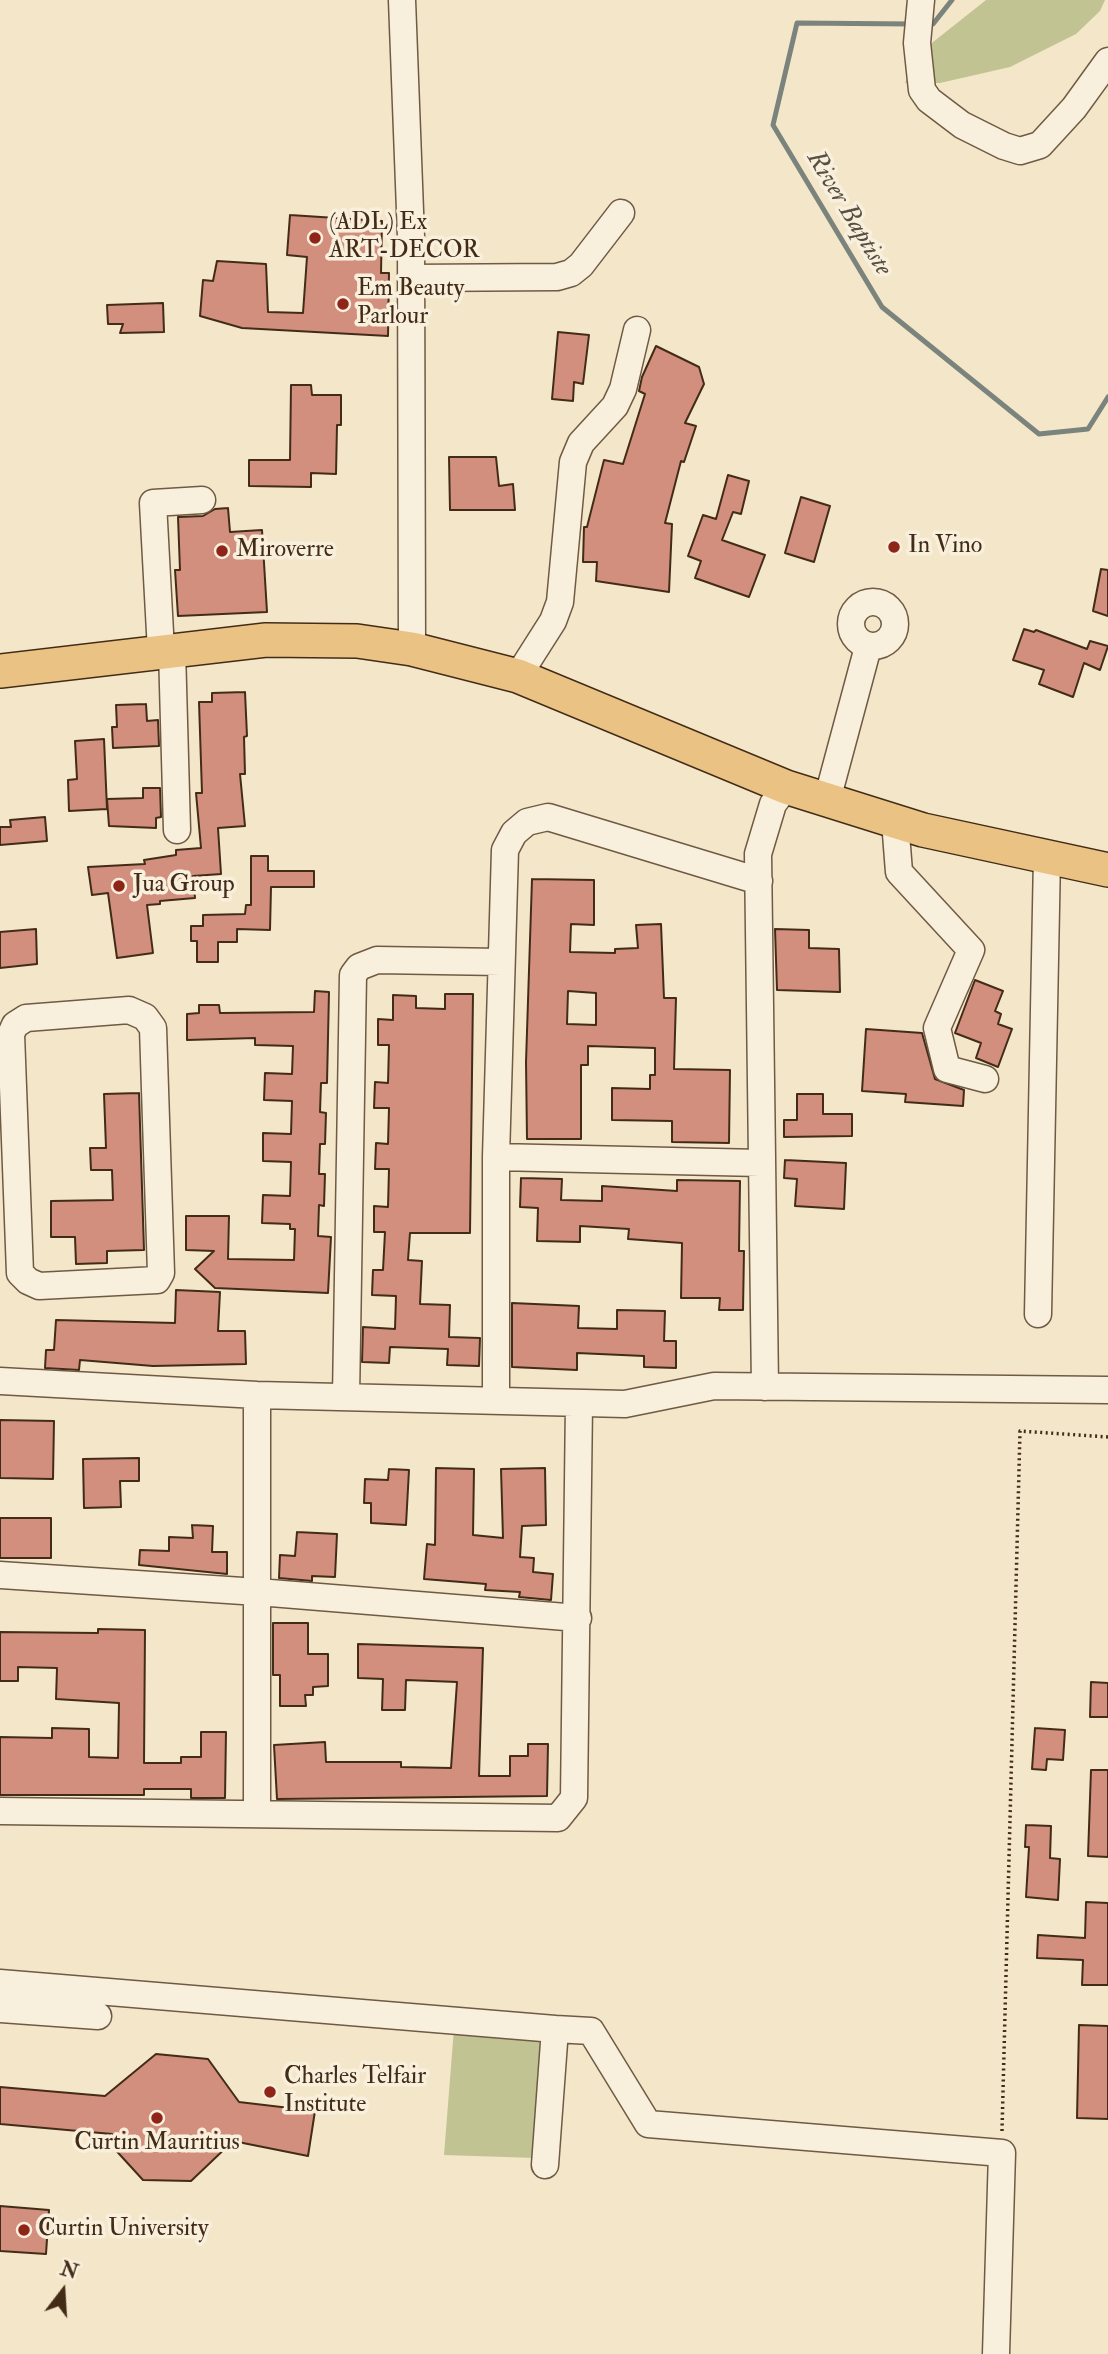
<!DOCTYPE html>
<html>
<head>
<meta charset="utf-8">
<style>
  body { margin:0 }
  #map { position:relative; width:1108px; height:2354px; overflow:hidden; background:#f4e6c9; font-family:"IM FELL Double Pica",serif }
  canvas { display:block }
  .north { position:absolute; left:28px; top:2256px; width:70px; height:70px; -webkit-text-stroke:5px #f8efdc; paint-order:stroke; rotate:17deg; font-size:19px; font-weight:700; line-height:28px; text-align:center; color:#432c17 }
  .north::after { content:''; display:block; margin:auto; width:24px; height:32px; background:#432c17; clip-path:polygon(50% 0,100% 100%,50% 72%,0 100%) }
</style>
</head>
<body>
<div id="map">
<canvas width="1108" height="2354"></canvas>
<div class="north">N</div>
</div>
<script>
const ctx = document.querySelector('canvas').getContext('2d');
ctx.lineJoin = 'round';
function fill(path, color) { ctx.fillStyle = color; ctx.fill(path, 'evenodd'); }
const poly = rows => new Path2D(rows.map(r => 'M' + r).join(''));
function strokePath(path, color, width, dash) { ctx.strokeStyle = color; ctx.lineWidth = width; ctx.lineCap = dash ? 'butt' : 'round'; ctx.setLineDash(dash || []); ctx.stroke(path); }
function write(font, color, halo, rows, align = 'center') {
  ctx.font = font + ' "IM FELL Double Pica",serif'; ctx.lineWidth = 7; ctx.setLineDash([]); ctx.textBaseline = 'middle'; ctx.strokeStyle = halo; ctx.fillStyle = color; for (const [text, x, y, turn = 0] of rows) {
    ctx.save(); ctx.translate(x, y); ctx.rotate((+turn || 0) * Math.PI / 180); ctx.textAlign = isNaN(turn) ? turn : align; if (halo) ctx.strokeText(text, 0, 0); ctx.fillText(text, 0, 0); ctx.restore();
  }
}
fill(poly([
  [986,0,1105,0,1100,11,1076,34,1010,67,940,83,905,83,918,54],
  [455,2016,547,2025,535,2158,444,2155]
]), '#c1c393');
strokePath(poly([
  [912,24,797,23,773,125,882,307,1039,434,1088,429,1108,397],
  [925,24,933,24,952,0]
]), '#7b837d', 5);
const building = poly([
  [290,215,382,221,381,273,389,273,388,336,242,328,200,316,203,280,213,281,217,261,266,264,268,312,303,313,307,257,287,255,290,215],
  [163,303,164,332,120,333,123,324,108,324,107,305,163,303],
  [558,332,589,335,583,384,574,382,573,401,552,399,558,332],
  [656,346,699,367,704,384,685,423,696,426,684,462,681,461,665,523,672,524,669,592,596,581,597,562,583,562,584,527,587,527,604,460,623,464,645,394,639,391,642,377,656,346],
  [291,385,311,385,312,395,341,395,341,425,337,425,336,474,311,473,311,487,249,486,249,460,290,460,291,385],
  [449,457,496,457,499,486,513,484,515,510,450,510,449,457],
  [728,475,749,481,741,514,733,512,722,540,765,555,749,597,695,578,701,561,688,556,703,515,716,519,728,475],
  [801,497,830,506,814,562,785,553,801,497],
  [228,508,230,532,262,530,267,612,178,616,175,570,180,570,178,517,203,516,215,509,228,508],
  [1101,569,1108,570,1108,616,1093,611,1101,569],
  [1024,629,1034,632,1036,630,1087,649,1090,641,1108,646,1100,670,1084,663,1073,697,1039,684,1044,670,1013,660,1024,629],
  [245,692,247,736,244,737,245,774,240,774,245,826,218,828,221,874,193,876,195,898,160,901,160,904,147,905,153,953,117,958,108,893,92,895,88,867,145,864,144,860,176,855,176,850,201,848,196,793,202,793,199,702,212,702,212,693,245,692],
  [146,704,147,721,158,720,159,746,113,748,112,727,117,727,116,705,146,704],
  [104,739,107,809,69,811,68,780,77,779,75,741,104,739],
  [143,788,160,788,161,817,156,818,156,828,109,826,107,799,143,798,143,788],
  [45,817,47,841,0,845,0,827,11,827,10,820,45,817],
  [251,856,268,856,268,871,314,871,314,887,271,887,270,930,237,929,237,942,218,942,218,962,197,962,197,941,191,941,191,926,203,926,203,915,245,914,246,905,251,905,251,856],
  [532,879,594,880,594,925,571,924,570,952,615,953,615,949,638,948,636,925,661,924,664,998,676,998,674,1069,730,1070,729,1143,672,1142,672,1121,612,1120,612,1088,650,1089,650,1075,655,1075,655,1048,588,1046,588,1065,581,1065,581,1139,527,1139,526,1062,532,879],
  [568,991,596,993,596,1025,567,1024,568,991],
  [36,929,37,964,0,968,0,932,36,929],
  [775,929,809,930,809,948,839,949,840,992,777,990,775,929],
  [975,980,1003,991,995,1011,1001,1014,998,1024,1012,1029,998,1067,976,1058,981,1043,955,1033,975,980],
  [315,991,329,992,327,1083,321,1083,320,1112,326,1113,325,1144,320,1144,319,1174,325,1174,324,1206,319,1205,318,1236,331,1237,328,1293,215,1288,195,1269,214,1251,186,1250,186,1216,229,1216,228,1259,294,1260,295,1229,290,1229,290,1224,262,1223,263,1195,290,1196,291,1162,263,1161,263,1133,291,1134,292,1101,264,1100,265,1073,292,1074,293,1046,255,1045,255,1038,187,1040,187,1014,199,1013,199,1005,219,1005,220,1013,314,1012,315,991],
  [445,994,473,994,470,1233,410,1233,408,1260,422,1261,420,1304,450,1305,449,1337,480,1338,479,1366,447,1365,448,1349,390,1347,389,1363,362,1362,363,1327,395,1329,396,1296,372,1295,373,1270,383,1270,385,1232,374,1232,374,1206,388,1207,389,1169,375,1169,376,1143,388,1144,389,1108,374,1108,375,1082,388,1083,389,1045,378,1045,378,1019,393,1020,393,995,416,996,416,1008,445,1009,445,994],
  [866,1029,922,1033,935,1079,964,1090,963,1106,905,1102,906,1094,862,1091,866,1029],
  [139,1093,144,1250,107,1251,107,1263,76,1264,75,1237,51,1237,51,1201,113,1200,112,1170,91,1170,90,1148,106,1148,104,1094,139,1093],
  [797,1094,823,1094,823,1114,852,1114,852,1136,784,1137,784,1120,797,1120,797,1094],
  [785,1160,846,1163,844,1209,795,1206,797,1179,784,1178,785,1160],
  [521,1178,562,1179,561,1200,602,1201,602,1186,677,1191,677,1180,740,1181,739,1251,744,1251,743,1310,719,1310,720,1298,681,1298,682,1243,628,1239,629,1229,580,1226,580,1242,537,1241,538,1208,520,1207,521,1178],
  [176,1290,220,1292,218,1331,245,1331,246,1364,153,1366,80,1360,79,1370,45,1368,46,1350,54,1350,56,1320,175,1323,176,1290],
  [512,1303,579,1306,578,1328,617,1329,617,1310,665,1311,664,1341,676,1341,676,1368,644,1367,644,1356,577,1353,577,1370,512,1367,512,1303],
  [0,1420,54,1421,53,1479,0,1478,0,1420],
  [139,1458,139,1481,120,1481,121,1507,84,1508,83,1459,139,1458],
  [436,1468,474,1469,473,1535,503,1538,501,1469,545,1468,546,1525,522,1526,520,1557,534,1558,533,1572,553,1574,551,1600,519,1597,520,1592,485,1590,486,1584,424,1579,427,1544,435,1545,436,1468],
  [389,1469,409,1470,406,1525,371,1523,371,1503,364,1503,365,1479,388,1480,389,1469],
  [0,1518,51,1518,51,1558,0,1558,0,1518],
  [192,1525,213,1526,212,1552,227,1552,227,1574,139,1565,140,1550,169,1551,169,1537,193,1538,192,1525],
  [297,1532,337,1534,335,1577,312,1576,312,1581,279,1578,280,1555,295,1556,297,1532],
  [273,1623,308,1623,308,1654,328,1654,328,1686,313,1687,313,1695,305,1695,306,1706,280,1706,280,1675,273,1675,273,1623],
  [98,1629,145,1630,144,1763,181,1763,181,1757,201,1757,201,1732,226,1732,225,1798,191,1798,191,1789,144,1789,144,1795,0,1795,0,1737,52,1738,52,1728,89,1729,89,1757,118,1758,119,1703,56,1699,57,1668,18,1667,18,1681,0,1681,0,1632,98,1633,98,1629],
  [358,1644,483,1648,479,1776,510,1776,510,1756,528,1756,528,1744,548,1744,547,1796,277,1799,274,1745,325,1742,326,1762,401,1762,401,1767,451,1768,457,1682,406,1680,405,1710,382,1710,383,1679,358,1678,358,1644],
  [1091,1682,1108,1683,1108,1717,1090,1717,1091,1682],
  [1035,1728,1065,1730,1063,1760,1047,1759,1046,1770,1032,1769,1035,1728],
  [1091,1770,1108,1770,1108,1857,1088,1856,1091,1770],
  [1026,1825,1051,1826,1050,1858,1060,1859,1058,1900,1026,1897,1029,1847,1025,1847,1026,1825],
  [1086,1902,1108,1903,1108,1985,1082,1985,1083,1960,1037,1958,1038,1935,1085,1938,1086,1902],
  [1079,2025,1108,2026,1108,2119,1077,2118,1079,2025],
  [156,2054,208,2059,239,2102,315,2111,308,2156,233,2141,191,2181,143,2180,111,2145,112,2134,0,2124,0,2087,105,2096,156,2054],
  [0,2206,49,2210,46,2254,0,2251,0,2206]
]);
fill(building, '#d28f7e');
strokePath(building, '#432c17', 2);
const minor = poly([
  [402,0,411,237,412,649],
  [921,0,917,43,922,90,929,100,962,125,1004,146,1020,151,1040,145,1074,108,1108,61],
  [411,278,557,277,571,273,581,265,621,213],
  '851 624a22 22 0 1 1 44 0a22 22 0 1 1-44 0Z',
  [172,650,177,830],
  [161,651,153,503,202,500],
  [518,676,553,621,560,602,573,462,581,443,615,406,623,389,637,330],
  [827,800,868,647],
  [895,821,899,872,971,950,937,1028,947,1069,985,1079],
  [129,1010,145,1017,153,1028,161,1273,157,1280,39,1286,28,1281,20,1273,11,1034,15,1025,26,1018,129,1010],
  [496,1157,760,1163],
  [1038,1314,1047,857],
  [0,1381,257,1395,625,1404,714,1386,1108,1390],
  [765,1387,758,854,773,804,786,787],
  [257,1395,257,1814],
  [346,1397,353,975,359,967,377,960,501,962],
  [496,1401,496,1157,505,850,514,833,527,822,548,817,759,881],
  [0,1575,258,1592,578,1618],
  [0,1811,558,1818,574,1798,579,1403],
  [0,1983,555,2029,545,2165],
  [0,2009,98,2016],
  [555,2029,591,2031,648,2124,1002,2153,996,2354]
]);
const major = poly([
  [0,671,266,640,357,641,412,649,518,676,786,787,923,830,1108,870]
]);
strokePath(minor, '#6f5a44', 29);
strokePath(major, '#432c17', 36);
strokePath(poly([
  [1002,2131,1020,1431,1108,1437]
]), '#432c17', 3.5, [2, 3.5]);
strokePath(minor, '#f8efdc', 26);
strokePath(major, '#eac384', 33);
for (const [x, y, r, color] of [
  [315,238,7,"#8f2418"],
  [343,304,7,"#8f2418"],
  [894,547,7,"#8f2418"],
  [222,551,7,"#8f2418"],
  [119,886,7,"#8f2418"],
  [270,2092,7,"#8f2418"],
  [157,2118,7,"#8f2418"],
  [24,2230,7,"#8f2418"]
]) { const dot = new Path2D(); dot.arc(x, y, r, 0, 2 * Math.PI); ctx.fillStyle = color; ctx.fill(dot); strokePath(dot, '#f8efdc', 2.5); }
write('24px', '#432c17', '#f8efdc', [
  ["(ADL) Ex",329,224],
  ["ART-DECOR",329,252],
  ["Em Beauty",357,290],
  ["Parlour",357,318],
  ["In Vino",908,547],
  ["Miroverre",236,551],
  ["Jua Group",133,886],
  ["Charles Telfair",284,2078],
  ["Institute",284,2106],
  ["Curtin Mauritius",157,2144,"center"],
  ["Curtin University",38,2230]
], 'left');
write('italic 26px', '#5a5042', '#f8efdc', [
  ["River Baptiste",848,214,59]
]);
</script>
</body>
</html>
